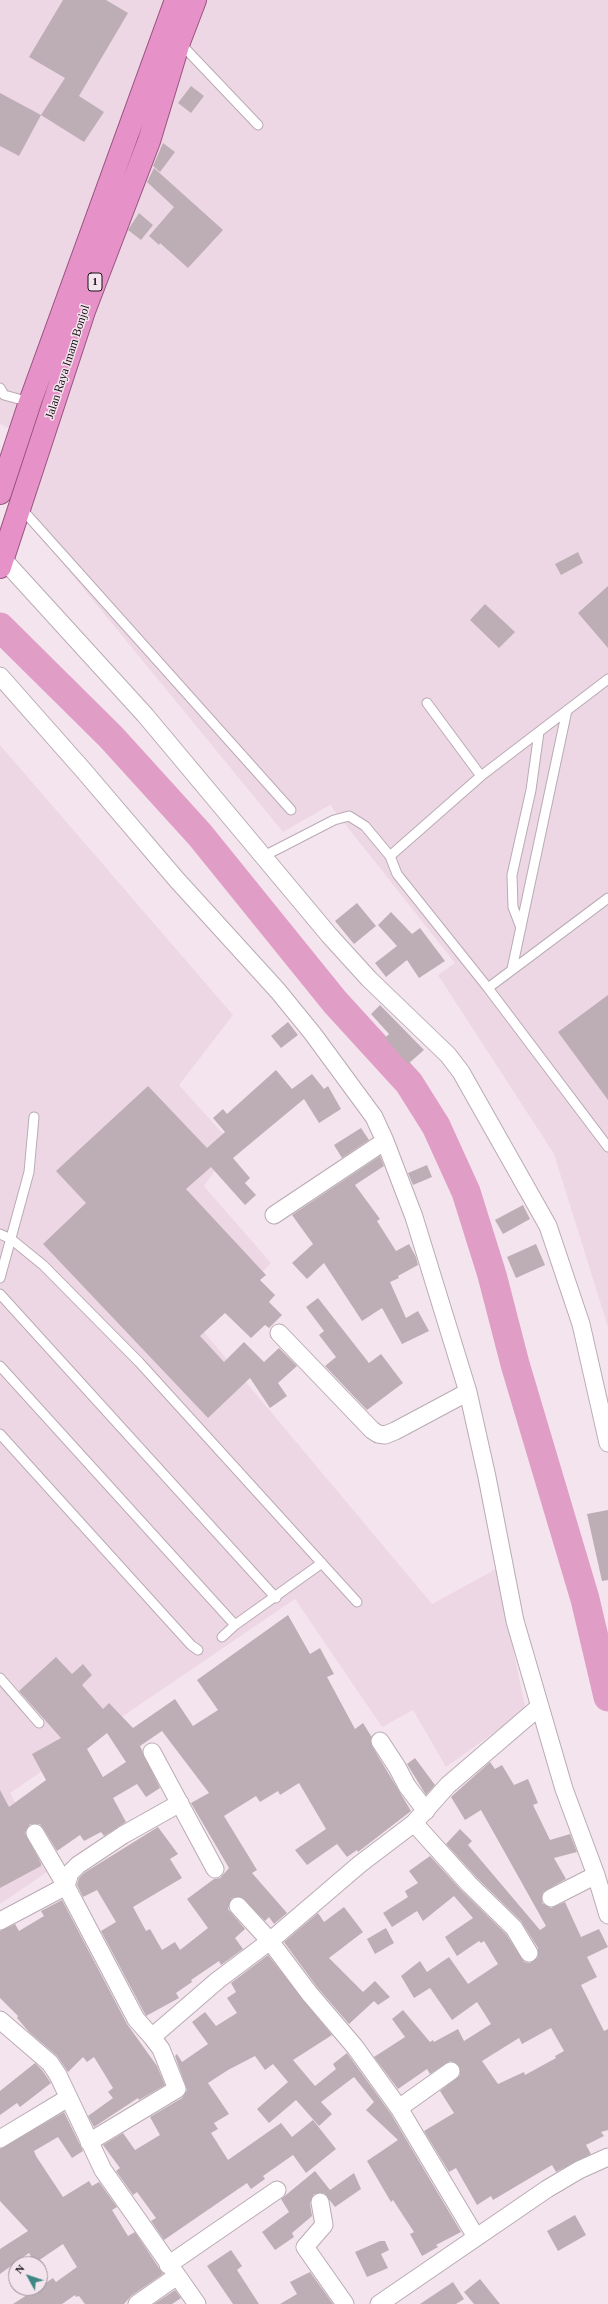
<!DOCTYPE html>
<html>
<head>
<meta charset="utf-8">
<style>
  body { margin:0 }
  #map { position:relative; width:608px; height:2304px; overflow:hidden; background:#f4e4ed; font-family:"Times New Roman",serif }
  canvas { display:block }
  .north { position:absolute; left:8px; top:2256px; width:40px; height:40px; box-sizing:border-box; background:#f4e4ed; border:1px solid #9b9096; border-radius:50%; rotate:310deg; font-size:11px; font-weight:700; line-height:16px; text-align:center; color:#161114 }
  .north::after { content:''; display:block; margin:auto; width:14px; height:18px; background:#3f8785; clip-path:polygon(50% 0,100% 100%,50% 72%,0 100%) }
</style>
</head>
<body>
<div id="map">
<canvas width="608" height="2304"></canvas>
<div class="north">N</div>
</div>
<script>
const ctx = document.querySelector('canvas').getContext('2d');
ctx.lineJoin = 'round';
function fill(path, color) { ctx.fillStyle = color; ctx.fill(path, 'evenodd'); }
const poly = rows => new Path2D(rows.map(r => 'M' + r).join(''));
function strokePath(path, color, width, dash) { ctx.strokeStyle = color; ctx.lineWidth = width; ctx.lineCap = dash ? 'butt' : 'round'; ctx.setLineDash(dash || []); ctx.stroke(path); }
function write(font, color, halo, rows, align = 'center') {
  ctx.font = font + ' "Times New Roman",serif'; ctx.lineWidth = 3; ctx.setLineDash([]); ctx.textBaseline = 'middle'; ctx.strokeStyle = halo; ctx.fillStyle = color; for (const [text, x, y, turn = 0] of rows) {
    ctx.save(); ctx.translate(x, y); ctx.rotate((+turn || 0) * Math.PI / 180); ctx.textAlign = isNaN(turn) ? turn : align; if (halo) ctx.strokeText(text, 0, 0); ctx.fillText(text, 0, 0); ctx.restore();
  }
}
fill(poly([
  [0,0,608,0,608,1327,554,1154,438,975,455,963,330,805,283,832,24,516,42,445,0,424],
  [0,745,233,1015,179,1085,233,1145,204,1186,271,1263,204,1332,432,1604,496,1569,526,1710,446,1767,413,1710,382,1727,295,1599,10,1793,53,1868,0,1904]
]), '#eed7e4');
strokePath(poly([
  [0,627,111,737,200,835,335,1002,409,1083,436,1126,466,1192,492,1275,515,1364,585,1599,608,1697]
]), '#e09dc5', 29);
fill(poly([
  [63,0,106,0,128,13,79,96,104,112,84,142,41,115,65,78,29,57],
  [191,86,204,96,191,113,178,103],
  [0,93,41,115,19,156,0,146],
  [163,143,175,152,160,172,153,166],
  [154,168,223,230,188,268,160,243,159,245,149,236,174,207,147,182],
  [139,213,153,225,141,240,128,230],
  [578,552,583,563,561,575,555,564],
  [608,586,608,648,578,613],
  [485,604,515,632,499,648,470,620],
  [357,903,376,926,354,944,335,921],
  [391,912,412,934,420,928,445,961,419,978,407,960,386,977,375,963,397,946,378,925],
  [608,995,608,1100,558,1032],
  [380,1005,424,1050,408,1064,385,1038,389,1034,371,1014],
  [288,1022,298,1035,281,1048,271,1036],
  [276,1070,292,1089,312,1074,324,1089,328,1086,341,1109,319,1123,304,1099,233,1158,250,1178,245,1183,256,1195,245,1205,211,1167,186,1189,266,1275,260,1280,275,1295,269,1302,282,1315,269,1328,265,1325,251,1338,225,1313,200,1336,224,1362,244,1342,264,1362,279,1348,297,1366,278,1383,287,1396,270,1408,250,1378,208,1418,43,1244,86,1203,56,1171,148,1086,207,1148,225,1132,213,1118,223,1109,227,1114],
  [361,1128,369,1140,342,1158,334,1145],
  [380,1156,384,1166,355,1185,380,1219,377,1221,396,1251,409,1244,416,1257,418,1265,398,1276,399,1278,390,1282,406,1318,418,1311,429,1331,402,1344,382,1308,362,1321,324,1263,307,1279,292,1263,313,1244,292,1215],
  [427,1165,432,1177,413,1185,408,1173],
  [523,1205,530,1219,503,1234,495,1220],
  [536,1244,545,1265,516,1278,507,1257],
  [318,1298,369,1363,381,1354,403,1383,367,1410,325,1366,336,1357,319,1335,324,1331,306,1307],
  [608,1510,608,1580,602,1581,587,1514],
  [288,1615,310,1654,320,1648,334,1674,327,1677,355,1729,363,1723,371,1736,372,1746,411,1811,358,1852,357,1850,347,1857,337,1844,307,1865,295,1850,326,1829,299,1783,280,1795,278,1791,260,1802,256,1796,224,1816,257,1870,252,1873,287,1913,274,1924,269,1917,265,1921,241,1897,232,1898,228,1909,245,1929,235,1938,243,1949,221,1965,219,1961,191,1980,192,1982,176,1993,179,1998,146,2016,101,1931,116,1922,97,1890,83,1897,77,1885,79,1878,84,1873,158,1827,178,1854,170,1859,182,1878,133,1907,146,1931,150,1929,162,1950,175,1942,180,1950,208,1928,187,1899,214,1879,220,1878,229,1868,191,1803,209,1793,162,1731,140,1746,160,1788,146,1797,137,1784,113,1798,126,1822,104,1836,101,1832,84,1841,80,1835,57,1851,43,1828,40,1824,30,1824,25,1833,41,1863,41,1866,0,1888,0,1790,9,1807,46,1780,32,1754,61,1738,19,1691,56,1657,72,1674,83,1664,92,1675,82,1685,103,1709,109,1703,133,1728,175,1699,193,1726,218,1710,197,1680],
  [107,1733,126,1762,103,1777,87,1749],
  [415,1758,435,1785,426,1795,407,1764],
  [490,1762,495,1769,502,1765,514,1785,528,1779,538,1803,533,1805,550,1840,570,1834,577,1852,554,1858,566,1879,543,1892,542,1903,551,1908,565,1902,581,1937,599,1929,608,1947,587,1957,597,1977,581,1985,604,2031,608,2029,608,2130,601,2132,604,2136,586,2145,591,2154,556,2172,552,2165,493,2200,491,2196,477,2205,456,2168,449,2172,424,2131,454,2113,440,2091,460,2075,459,2066,450,2061,430,2074,427,2069,398,2089,374,2057,405,2037,392,2019,403,2010,430,2042,433,2040,434,2042,458,2029,464,2041,491,2024,477,2002,452,2020,430,1988,414,1998,401,1976,420,1961,427,1972,449,1957,468,1984,498,1964,484,1941,481,1943,479,1941,457,1956,445,1937,473,1918,454,1896,423,1921,417,1911,392,1927,383,1913,408,1897,405,1891,418,1883,409,1871,430,1856,462,1891,506,1934,524,1962,530,1963,538,1957,538,1948,521,1921,476,1877,446,1844,460,1829,472,1841,468,1845,540,1930,546,1926,481,1810,465,1820,451,1797],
  [551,2028,564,2051,555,2056,556,2058,525,2075,524,2072,498,2084,482,2061,519,2038,522,2044],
  [62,1900,127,2024,157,2066,165,2085,139,2100,138,2098,94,2127,88,2116,113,2098,108,2092,113,2088,94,2057,87,2062,83,2057,68,2072,57,2056,29,2032,17,2018,18,2016,0,1998,0,1931,15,1924,19,1931,44,1916,41,1911],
  [344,1907,363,1932,329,1958,363,1992,375,1981,390,1997,378,2005,374,2001,349,2024,317,1987,284,1942,318,1913,324,1922],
  [386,1928,394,1943,375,1954,367,1939],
  [268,1955,332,2035,293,2060,315,2086,336,2069,333,2064,347,2053,391,2114,461,2232,436,2245,438,2247,422,2256,410,2234,414,2232,393,2200,391,2202,367,2161,398,2140,366,2110,374,2102,354,2077,321,2102,332,2114,319,2126,296,2100,269,2123,257,2109,288,2082,273,2064,265,2070,255,2056,228,2070,208,2083,229,2114,214,2123,218,2129,211,2133,228,2160,281,2123,292,2137,313,2120,336,2149,306,2173,293,2155,263,2176,265,2179,251,2189,247,2183,164,2240,151,2221,156,2218,137,2192,133,2195,116,2171,120,2168,103,2145,123,2133,135,2150,160,2135,150,2117,182,2098,187,2090,175,2056,177,2054,182,2062,208,2044,192,2022,205,2012,216,2026,237,2013,227,1998,236,1992,231,1983],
  [35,2063,42,2070,51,2083,20,2107,17,2103,0,2115,0,2091],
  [64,2112,83,2151,72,2158,58,2137,34,2151,36,2156,63,2197,89,2181,92,2186,99,2182,117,2207,112,2210,128,2236,135,2232,163,2274,131,2296,124,2304,85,2304,79,2296,76,2297,75,2295,62,2304,13,2304,53,2278,56,2282,77,2267,63,2244,35,2263,29,2253,0,2274,0,2249,28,2231,0,2201,0,2149],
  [315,2171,330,2190,354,2173,361,2189,335,2207,324,2193,314,2194,310,2203,312,2216,292,2233,294,2237,275,2250,262,2232,289,2212,281,2199],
  [575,2215,586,2235,558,2251,547,2231],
  [380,2241,385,2241,389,2250,381,2254,388,2268,367,2277,355,2252],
  [231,2250,242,2266,237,2270,259,2304,233,2304,207,2266],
  [310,2272,333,2304,280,2304,297,2294,290,2282],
  [480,2279,500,2304,474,2304,464,2292],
  [453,2282,464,2299,456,2304,420,2304],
  [175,2290,181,2298,172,2304,154,2304]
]), '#bdaeb6');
const service = poly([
  [180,43,258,125],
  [0,388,4,395,30,402],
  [20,507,291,810],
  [608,679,481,776,390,856,397,874,488,988,608,1147],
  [427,703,481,776],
  [264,856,334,820,349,816,365,826,390,856],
  [521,928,513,907,512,875,531,790,539,732],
  [512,969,567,710],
  [488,988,608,898],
  [0,1234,11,1239,43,1265,139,1362,357,1602],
  [0,1278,29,1172,34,1117],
  [0,1294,276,1598],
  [0,1366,235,1625],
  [0,1434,191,1645,198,1650],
  [222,1637,235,1625,322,1563],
  [0,1678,39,1723]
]);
const minor = poly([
  [2,558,145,715,329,935,369,979,448,1055,461,1072,548,1226,581,1324,608,1443],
  [0,676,84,771,177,880,278,991,313,1034,374,1117,385,1141,414,1217,468,1392,487,1477,515,1621,564,1789,596,1875,608,1915],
  [274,1215,385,1141],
  [279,1333,372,1430,378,1434,385,1435,395,1431,468,1392],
  [380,1741,397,1767,407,1786,426,1811],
  [152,1752,215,1869],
  [414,1823,469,1884,514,1928,529,1953],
  [35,1833,66,1886,136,2019,152,2037,218,1980,270,1941,360,1864,414,1823,448,1785,539,1707],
  [551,1898,596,1875],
  [238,1906,270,1941,309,1993,355,2047,399,2108,476,2237],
  [0,1921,66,1886,70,1873,78,1865,123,1835,180,1803],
  [0,2020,50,2063,58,2075,103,2170,197,2304],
  [399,2108,451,2071],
  [0,2139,68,2098],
  [89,2142,177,2089,161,2049,152,2037],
  [320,2202,324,2225,305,2247,345,2304],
  [168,2265,277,2190],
  [137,2304,177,2276],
  [379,2304,547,2189,579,2170,608,2157]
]);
const trunk = poly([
  [0,493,30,402,176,0],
  [0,567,84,311,149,141,179,42,195,0]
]);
strokePath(service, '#b9abb3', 11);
strokePath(minor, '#b9abb3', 19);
strokePath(trunk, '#995380', 24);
strokePath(service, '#fff', 9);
strokePath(minor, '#fff', 17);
strokePath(trunk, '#e692c8', 22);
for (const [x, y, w] of [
  [95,282,14]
]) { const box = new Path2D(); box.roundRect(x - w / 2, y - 9, w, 18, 3); ctx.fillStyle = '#f4e4ed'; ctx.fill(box); strokePath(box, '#161114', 1); }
write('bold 11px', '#161114', null, [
  ["1",95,282]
]);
write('12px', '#161114', '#f4e4ed', [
  ["Jalan Raya Imam Bonjol",68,362,-72]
]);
</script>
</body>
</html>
